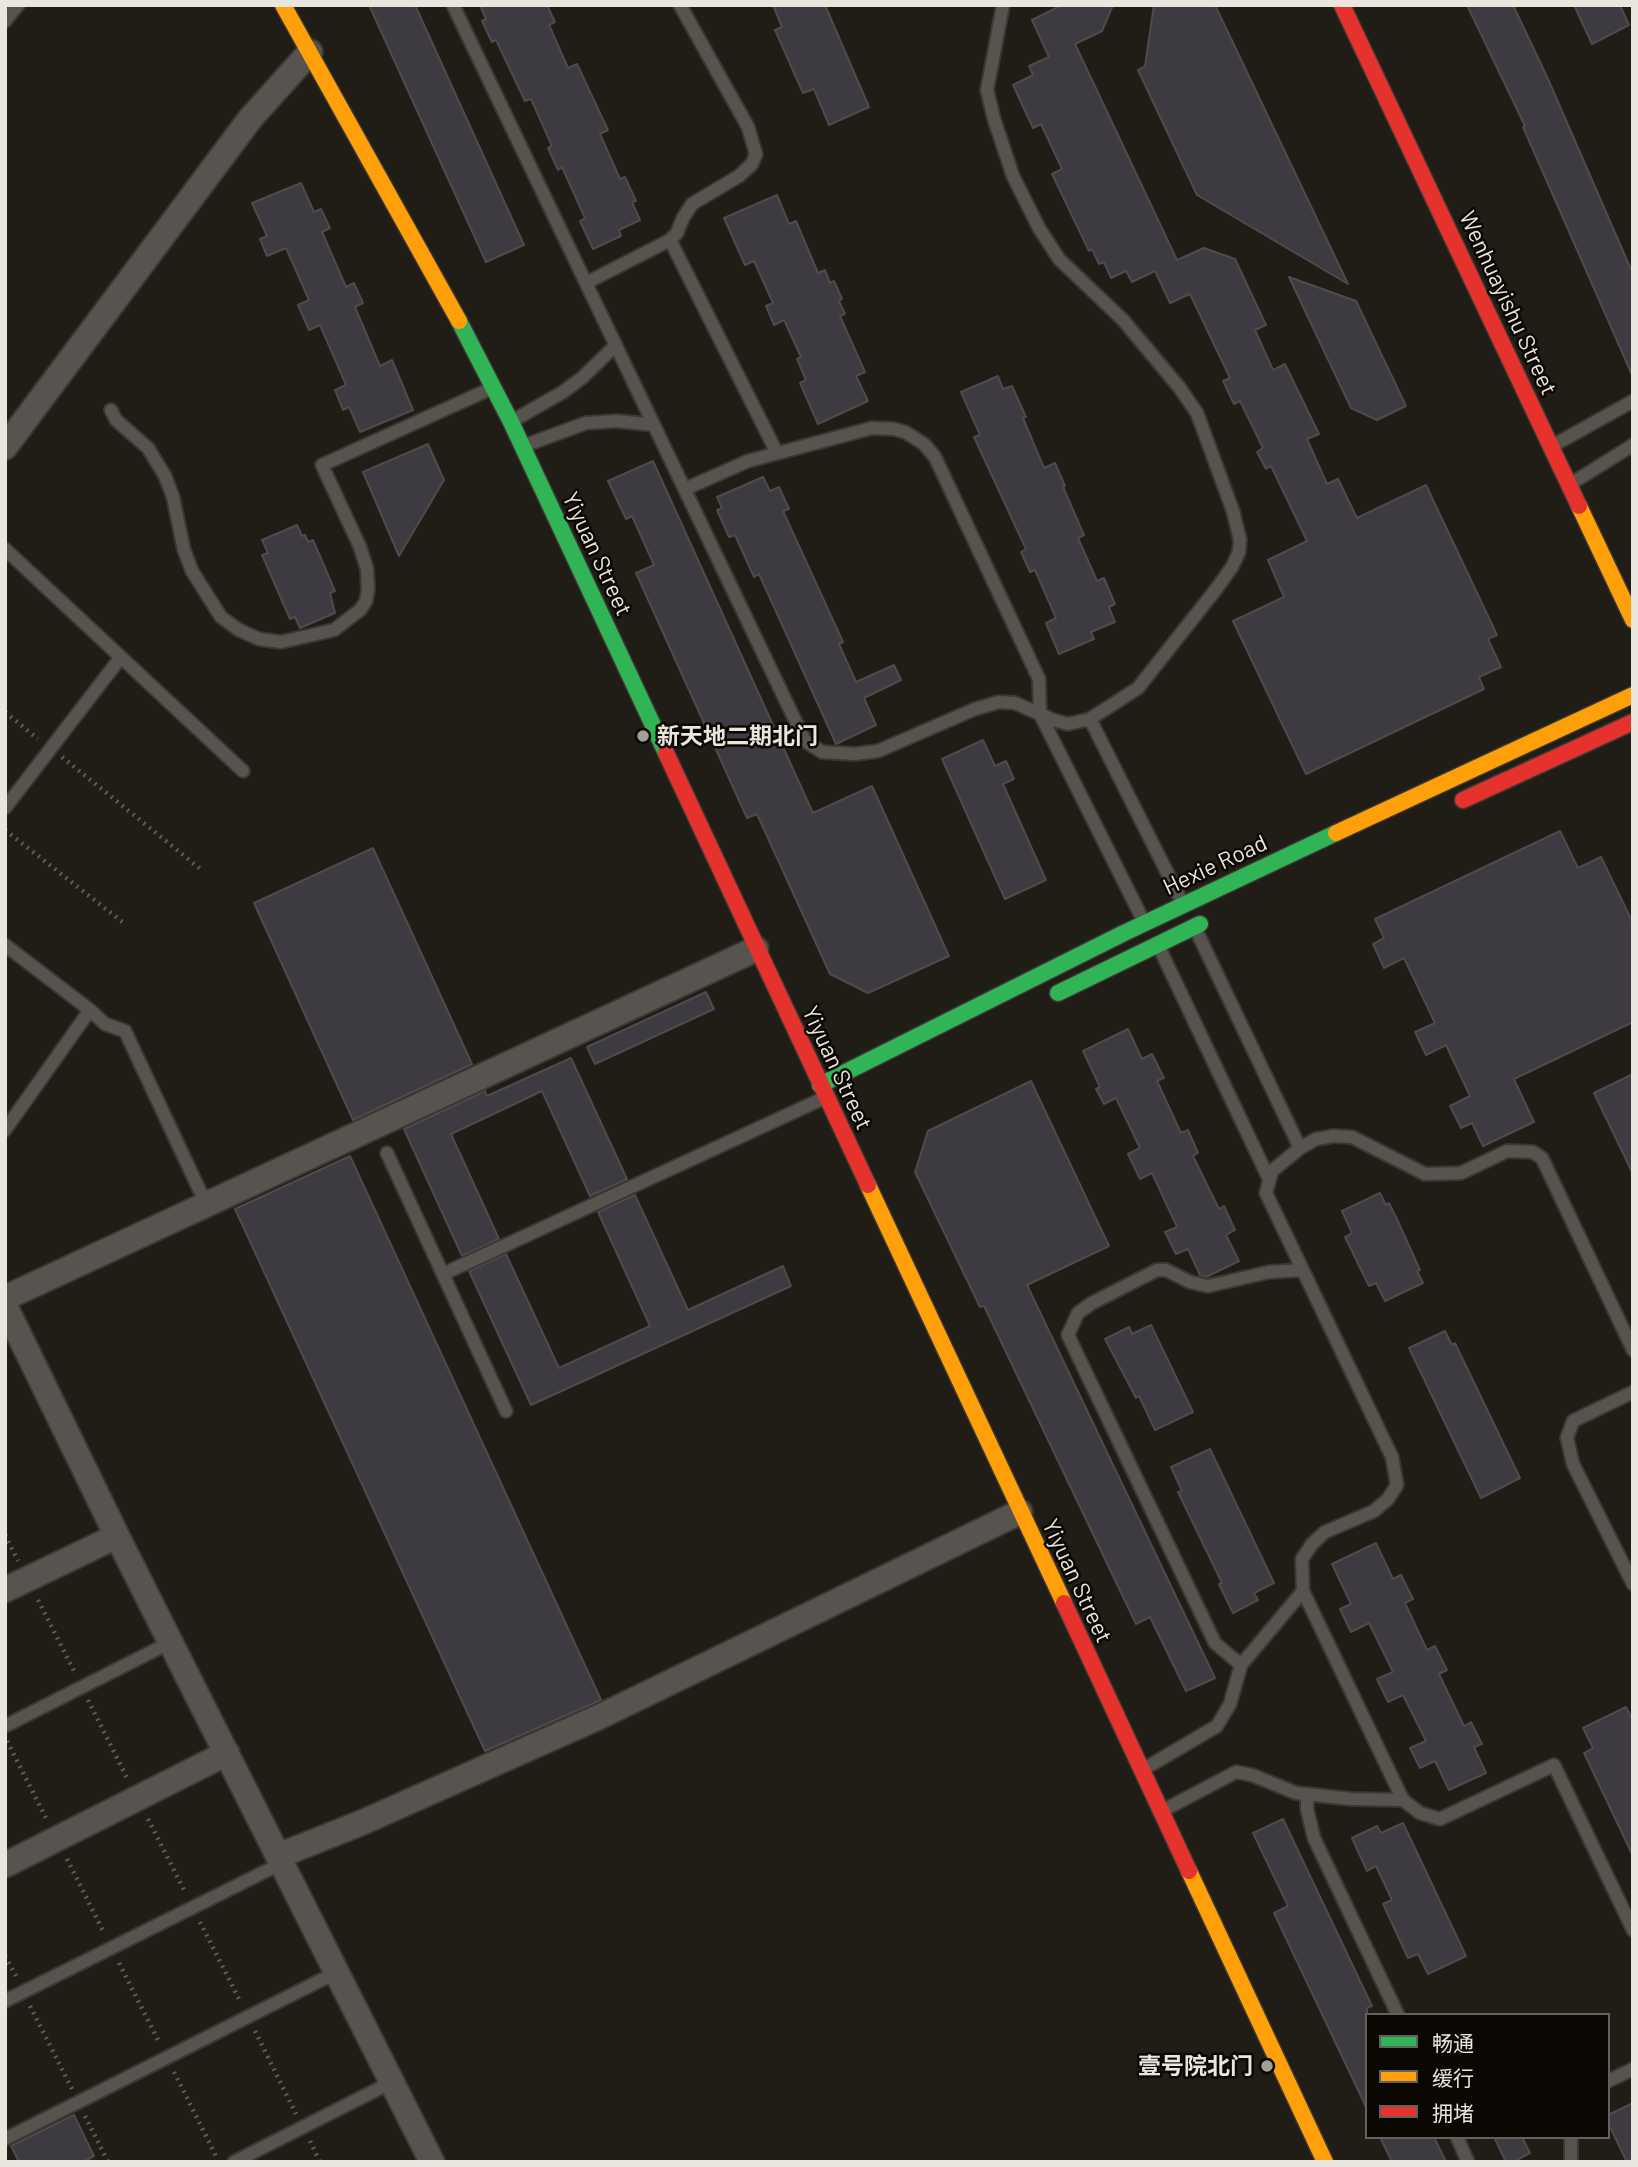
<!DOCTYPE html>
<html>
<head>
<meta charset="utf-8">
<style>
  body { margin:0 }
  #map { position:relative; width:1638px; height:2167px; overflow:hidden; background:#201d16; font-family:Barlow,"Noto Sans SC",sans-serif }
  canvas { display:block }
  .frame { position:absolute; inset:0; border:7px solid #eae5dd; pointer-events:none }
  .legend { position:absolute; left:1365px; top:2013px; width:245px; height:126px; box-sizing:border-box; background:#0b0804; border:2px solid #64605b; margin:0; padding:9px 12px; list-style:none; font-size:21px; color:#eae5dd }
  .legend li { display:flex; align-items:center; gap:14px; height:35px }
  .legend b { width:35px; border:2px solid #64605b }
</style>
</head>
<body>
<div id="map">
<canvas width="1638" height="2167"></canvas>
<div class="frame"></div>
<ul class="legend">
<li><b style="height:9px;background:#30b455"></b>畅通</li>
<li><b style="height:9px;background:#ff9f0a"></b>缓行</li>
<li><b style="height:9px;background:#e5322d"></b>拥堵</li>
</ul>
</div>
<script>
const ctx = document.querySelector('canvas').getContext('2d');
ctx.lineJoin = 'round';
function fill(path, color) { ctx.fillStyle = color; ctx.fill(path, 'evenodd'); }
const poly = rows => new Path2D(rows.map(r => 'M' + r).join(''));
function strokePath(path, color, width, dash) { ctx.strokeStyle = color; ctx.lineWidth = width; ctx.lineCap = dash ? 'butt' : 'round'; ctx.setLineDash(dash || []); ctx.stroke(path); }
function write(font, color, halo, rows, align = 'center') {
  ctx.font = font + ' Barlow,"Noto Sans SC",sans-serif'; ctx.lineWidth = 5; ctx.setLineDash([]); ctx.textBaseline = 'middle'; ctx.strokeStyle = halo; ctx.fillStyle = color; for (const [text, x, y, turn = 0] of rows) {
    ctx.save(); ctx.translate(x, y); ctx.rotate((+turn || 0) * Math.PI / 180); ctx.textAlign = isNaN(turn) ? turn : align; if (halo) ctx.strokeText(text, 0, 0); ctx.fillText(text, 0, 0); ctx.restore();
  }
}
const building = poly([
  [369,5,415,5,524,245,486,262,369,5],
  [480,5,547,5,555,22,549,25,568,68,577,64,608,130,600,134,620,179,625,177,636,201,632,202,640,220,619,230,621,236,593,249,580,221,585,218,562,167,558,170,548,148,552,146,531,99,525,101,496,40,492,42,482,21,486,19,480,5],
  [773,5,825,5,869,107,829,125,814,89,803,93,775,30,782,27,773,5],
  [1062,5,1113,5,1102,31,1075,44,1177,260,1204,248,1235,259,1266,325,1255,330,1273,370,1285,364,1319,434,1307,439,1327,484,1338,479,1357,518,1426,485,1497,635,1488,639,1501,667,1479,677,1484,689,1306,774,1233,621,1284,597,1268,560,1307,541,1271,466,1266,469,1257,452,1263,448,1240,401,1234,404,1223,381,1230,378,1190,294,1170,303,1155,271,1132,282,1126,271,1111,278,1104,262,1099,264,1092,249,1089,251,1052,174,1062,169,1041,124,1033,128,1013,85,1033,75,1029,66,1049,57,1032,20,1062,5],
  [1154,5,1215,5,1348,284,1197,195,1138,70,1145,66,1154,5],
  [1467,5,1513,5,1548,79,1633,274,1633,377,1523,127,1525,126,1467,5],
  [1574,5,1620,5,1629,25,1592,44,1574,5],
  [301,183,314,212,321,209,330,228,322,232,346,287,354,283,363,303,355,307,380,366,392,360,413,410,360,432,349,407,343,410,335,390,346,385,320,325,309,330,298,305,309,300,286,248,267,256,260,239,267,236,252,203,301,183],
  [777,195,789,224,796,221,818,273,825,270,830,283,834,281,842,299,839,301,845,314,840,316,865,372,856,376,868,401,818,424,800,383,806,380,797,359,801,357,784,320,774,325,766,306,773,303,754,261,745,265,724,218,777,195],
  [1289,277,1356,301,1406,406,1377,420,1351,408,1289,277],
  [998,376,1003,389,1012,386,1026,417,1023,418,1044,468,1055,463,1065,486,1063,487,1084,535,1078,538,1097,581,1104,578,1115,604,1109,607,1115,622,1091,632,1094,639,1059,654,1046,623,1056,618,1035,570,1030,572,1021,552,1026,549,974,437,980,435,961,392,998,376],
  [428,444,444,480,399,556,363,472,428,444],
  [653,461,813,813,872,786,949,956,868,993,830,974,757,814,747,818,636,573,654,565,632,516,626,519,608,481,653,461],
  [763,477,770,491,779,487,789,509,783,511,843,642,839,644,856,682,894,665,901,680,864,698,876,725,836,744,759,574,754,577,735,535,729,537,717,510,722,508,717,497,763,477],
  [297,525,302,536,305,535,308,542,313,540,335,591,330,593,335,613,300,628,295,617,290,619,262,555,268,553,262,540,297,525],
  [983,740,995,766,1006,761,1014,779,1003,784,1046,880,1005,899,942,759,983,740],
  [1560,831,1578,868,1601,857,1633,923,1633,1022,1514,1079,1534,1122,1483,1146,1472,1123,1461,1128,1450,1106,1470,1096,1446,1045,1426,1055,1415,1032,1435,1023,1404,958,1384,968,1373,944,1384,938,1375,919,1560,831],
  [373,848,472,1064,353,1120,254,903,373,848],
  [706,992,714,1009,595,1064,587,1047,706,992],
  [1128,1029,1142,1059,1152,1054,1164,1078,1157,1081,1181,1133,1188,1130,1198,1153,1193,1156,1219,1209,1224,1206,1235,1230,1226,1235,1239,1261,1206,1277,1200,1275,1188,1249,1176,1254,1165,1232,1177,1227,1152,1173,1140,1179,1128,1154,1140,1148,1116,1098,1104,1104,1096,1089,1100,1087,1083,1051,1128,1029],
  [571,1058,627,1179,590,1196,542,1091,451,1134,499,1239,462,1256,404,1129,485,1091,487,1096,571,1058],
  [1633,1074,1633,1174,1594,1093,1633,1074],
  [1031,1081,1109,1246,1027,1285,1215,1678,1186,1691,1150,1617,1136,1624,984,1306,980,1307,915,1172,928,1131,1031,1081],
  [350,1156,601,1700,485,1751,235,1209,350,1156],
  [1380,1193,1386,1205,1389,1203,1396,1217,1420,1270,1417,1271,1423,1283,1385,1301,1376,1283,1369,1286,1345,1237,1352,1233,1342,1211,1380,1193],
  [635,1195,688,1310,783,1266,791,1286,531,1405,469,1271,506,1254,559,1368,650,1326,598,1212,635,1195],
  [1151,1325,1193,1412,1155,1430,1139,1396,1136,1398,1105,1339,1129,1327,1132,1334,1151,1325],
  [1445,1331,1452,1345,1455,1343,1520,1478,1481,1498,1409,1348,1445,1331],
  [1210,1449,1274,1583,1254,1593,1258,1600,1233,1613,1219,1584,1222,1583,1178,1492,1182,1491,1171,1467,1210,1449],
  [1376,1543,1393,1579,1401,1575,1413,1599,1405,1603,1427,1650,1435,1646,1447,1670,1439,1674,1464,1726,1471,1722,1482,1744,1474,1747,1486,1773,1449,1790,1435,1761,1420,1768,1410,1748,1426,1741,1403,1695,1388,1702,1377,1679,1393,1672,1369,1623,1351,1632,1340,1609,1351,1604,1332,1564,1376,1543],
  [1626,1707,1633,1721,1633,1856,1584,1753,1593,1748,1583,1728,1626,1707],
  [1283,1819,1372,2006,1367,2008,1367,2109,1274,1913,1288,1906,1253,1833,1283,1819],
  [1403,1823,1466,1956,1428,1974,1418,1954,1408,1958,1383,1904,1392,1900,1376,1866,1367,1871,1352,1838,1377,1826,1381,1833,1403,1823],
  [1633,2103,1633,2162,1627,2162,1608,2123,1608,2115,1633,2103],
  [74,2115,94,2156,83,2162,19,2162,11,2146,74,2115],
  [1380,2137,1434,2137,1446,2162,1392,2162,1380,2137],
  [1494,2137,1522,2137,1530,2153,1513,2162,1506,2162,1494,2137]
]);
fill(building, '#3d3a41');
strokePath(building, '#4d4b4b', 2);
const lane = poly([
  [453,5,805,741,822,752,855,754,878,751,975,709,999,702,1015,703,1053,720,1068,724,1090,719,1138,688,1217,588,1232,567,1239,552,1240,540,1233,511,1197,413,1179,387,1123,320,1059,259,1039,228,1013,176,994,119,987,90,1003,5],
  [5,21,18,5],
  [670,240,777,453],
  [586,283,670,240,677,233,683,218,692,204,739,176,752,164,756,154,748,127,680,5],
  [111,410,116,420,148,448,165,476,173,497,184,550,192,571,221,617,239,630,259,639,281,642,334,630,360,610,366,601,368,590,367,569,360,547,322,465,490,389],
  [514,420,563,392,583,377,616,345],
  [526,445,586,423,617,421,654,425],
  [1554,445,1633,401],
  [1572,483,1633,445],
  [685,489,748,461,872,428,894,429,905,432,924,444,935,457,1039,679,1040,714,1144,922],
  [5,549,243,771],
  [1090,719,1182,902],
  [5,808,121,657],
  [1196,930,1300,1148],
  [5,945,90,1010,5,1130],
  [1158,945,1269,1179],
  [90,1010,105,1024,125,1031,206,1204],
  [387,1153,506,1411],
  [443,1274,824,1098],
  [1633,1350,1542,1158,1533,1152,1507,1151,1461,1173,1425,1174,1352,1137,1334,1136,1316,1139,1300,1148,1272,1171,1266,1193,1392,1457,1397,1485,1388,1499,1374,1511,1325,1532,1312,1544,1302,1559,1303,1591,1403,1800,1420,1813,1440,1819,1554,1765,1633,1930],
  [1633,1392,1573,1421,1567,1438,1573,1464,1633,1584],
  [1241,1665,1215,1643,1068,1335,1078,1313,1092,1303,1157,1270,1166,1270,1190,1282,1208,1286,1269,1272,1302,1270],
  [5,1726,171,1642],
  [1144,1769,1217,1726,1230,1704,1241,1665,1303,1591],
  [1307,1795,1307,1809,1314,1838,1398,2015],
  [1162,1811,1236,1772,1252,1775,1296,1793,1352,1799,1403,1800],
  [5,2001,282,1863],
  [1608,2081,1633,2069],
  [1457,2137,1468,2162],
  [1571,2137,1571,2162],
  [5,2139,337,1972],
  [234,2162,392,2082]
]);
const street = poly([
  [5,447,250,119,310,52],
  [5,1298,756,949],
  [5,1306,117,1536,432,2162],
  [5,1590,117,1536],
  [278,1856,361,1823,599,1717,1020,1512],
  [5,1865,227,1753]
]);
const fast = poly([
  [459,321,511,422,666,753],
  [1058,993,1200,924],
  [820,1085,1124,933,1336,833]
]);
const slow = poly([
  [283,5,459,321],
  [1579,506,1633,620],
  [1336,833,1633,695],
  [868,1185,1064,1603],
  [1189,1871,1325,2162]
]);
const jam = poly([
  [1342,5,1579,506],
  [666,753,868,1185],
  [1463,800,1633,722],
  [1064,1603,1189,1871]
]);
strokePath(lane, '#3b3732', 16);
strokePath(street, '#3b3732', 28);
strokePath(fast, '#3b3732', 19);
strokePath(slow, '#3b3732', 19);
strokePath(jam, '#3b3732', 19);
strokePath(poly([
  [5,712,38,739],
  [62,757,203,871],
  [5,830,125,924],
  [5,1535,18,1561],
  [38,1600,75,1673],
  [88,1700,128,1780],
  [7,1741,47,1820],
  [148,1819,185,1892],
  [67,1859,104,1933],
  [200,1922,240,2001],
  [5,1956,16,1976],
  [119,1963,159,2042],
  [30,2006,72,2089],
  [255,2031,296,2114],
  [174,2072,217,2158],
  [85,2116,108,2162],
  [310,2141,320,2162]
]), '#5f5c57', 4.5, [2, 5]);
strokePath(lane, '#57544f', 12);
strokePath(street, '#57544f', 24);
strokePath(fast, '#30b455', 16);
strokePath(slow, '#ff9f0a', 16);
strokePath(jam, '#e5322d', 16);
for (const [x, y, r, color] of [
  [643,736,7,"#a39f97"],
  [1267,2066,7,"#a39f97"]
]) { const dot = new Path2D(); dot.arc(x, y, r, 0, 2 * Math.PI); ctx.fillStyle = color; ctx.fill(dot); strokePath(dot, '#0b0804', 2.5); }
write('23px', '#eae5dd', '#0b0804', [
  ["Wenhuayishu Street",1508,303,65],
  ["Yiyuan Street",597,554,65],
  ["Hexie Road",1215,865,-25],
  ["Yiyuan Street",837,1068,65],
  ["Yiyuan Street",1077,1581,65]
]);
write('bold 23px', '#eae5dd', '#0b0804', [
  ["新天地二期北门",657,736],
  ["壹号院北门",1253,2066,"right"]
], 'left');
</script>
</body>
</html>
